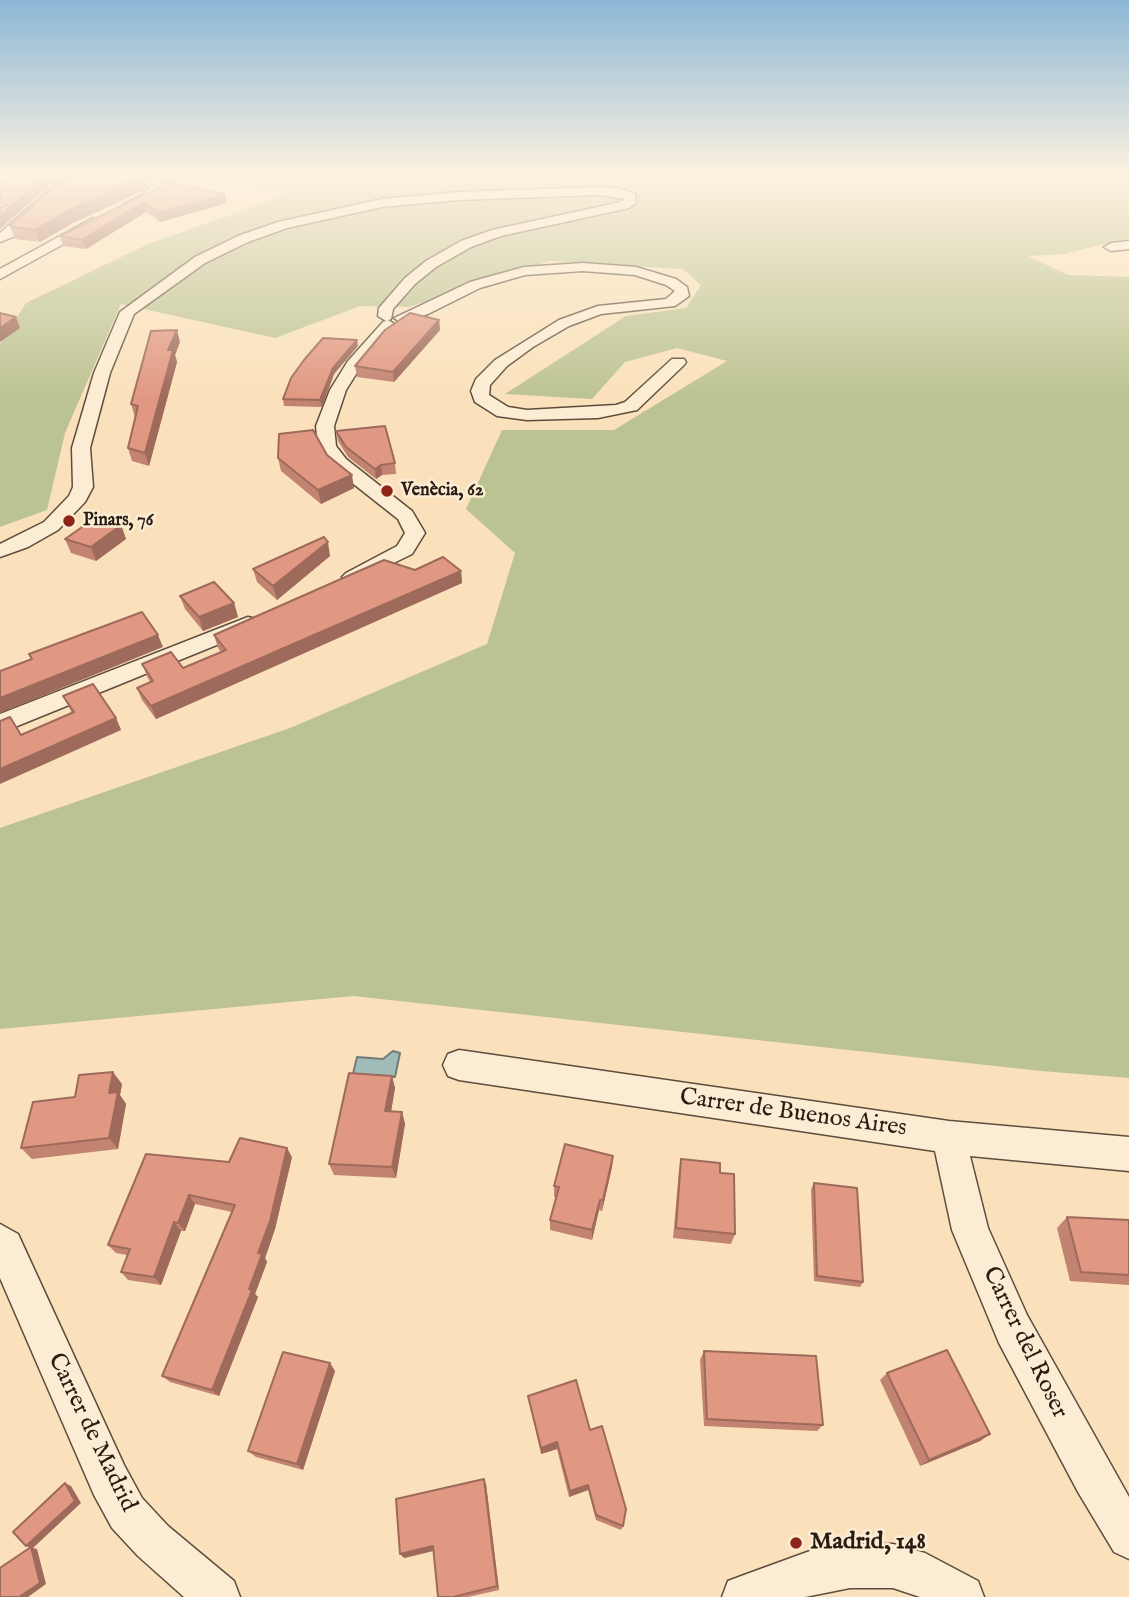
<!DOCTYPE html>
<html>
<head>
<meta charset="utf-8">
<style>
  body { margin:0 }
  canvas { display:block; background:#fae1bb }
</style>
</head>
<body>
<canvas width="1129" height="1597"></canvas>
<script>
const ctx = document.querySelector('canvas').getContext('2d');
ctx.lineJoin = 'round';
function fill(path, color) { ctx.fillStyle = color; ctx.fill(path, 'evenodd'); }
const poly = rows => new Path2D(rows.map(r => 'M' + r).join(''));
function strokePath(path, color, width, dash) { ctx.strokeStyle = color; ctx.lineWidth = width; ctx.lineCap = dash ? 'butt' : 'round'; ctx.setLineDash(dash || []); ctx.stroke(path); }
function write(font, color, halo, rows, align = 'center') {
  ctx.font = font + ' "IM FELL English",serif'; ctx.lineWidth = 5; ctx.setLineDash([]); ctx.textBaseline = 'middle'; ctx.strokeStyle = halo; ctx.fillStyle = color; for (const [text, x, y, turn = 0] of rows) {
    ctx.save(); ctx.translate(x, y); ctx.rotate((+turn || 0) * Math.PI / 180); ctx.textAlign = isNaN(turn) ? turn : align; if (halo) ctx.strokeText(text, 0, 0); ctx.fillText(text, 0, 0); ctx.restore();
  }
}
fill(poly([
  [192,174,1129,174,1129,238,1064,254,1028,256,1068,275,1129,277,1129,1078,1041,1071,353,996,0,1029,0,828,290,728,487,644,515,553,466,509,502,430,614,430,727,361,677,348,625,362,592,399,505,394,626,316,686,308,701,285,683,269,549,261,409,307,360,306,275,338,121,304,65,433,47,510,0,527,0,344,26,303,148,244,289,194]
]), '#bcc392');
const water = poly([
  [393,1051,400,1053,395,1077,353,1074,357,1057,383,1059,393,1051]
]);
fill(water, '#a1bbb9');
strokePath(water, '#717b77', 2);
const minor = poly([
  [85,174,105,174,60,193,13,237,0,242,0,233,52,187,66,179,85,174],
  [138,174,218,174,212,178,165,180,163,189,150,201,132,210,124,210,124,204,142,195,153,185,153,180,138,174],
  [599,187,618,188,635,194,636,203,629,208,501,236,471,247,436,267,415,284,393,309,391,319,386,321,378,316,379,308,405,278,426,261,461,241,492,230,621,202,625,199,599,195,458,200,382,207,287,228,248,242,205,263,134,314,110,373,90,448,93,487,85,502,58,530,28,547,0,557,0,544,44,522,69,496,73,487,72,448,94,373,120,312,195,257,238,236,278,222,382,199,458,192,599,187],
  [93,218,99,222,98,225,0,279,0,269,93,218],
  [1129,241,1129,249,1111,251,1104,247,1111,243,1129,241],
  [583,263,636,267,676,279,687,287,689,296,675,306,601,314,569,326,533,347,507,366,490,385,489,395,508,407,527,410,616,405,625,402,672,359,684,359,686,362,684,365,637,410,598,418,527,420,497,416,475,402,471,391,476,379,495,360,559,320,598,306,666,299,675,291,666,285,635,275,583,271,525,275,480,288,428,314,407,321,402,323,394,318,470,282,524,267,583,263],
  [388,320,396,325,363,363,346,390,334,426,336,446,346,459,412,511,425,533,412,554,353,583,346,581,342,577,346,573,397,546,405,533,398,519,332,467,318,446,316,426,330,390,348,361,383,322,388,320],
  [248,617,256,619,259,624,256,629,0,733,0,714,248,617],
  [459,1050,949,1121,1129,1137,1129,1171,970,1156,988,1228,1027,1315,1129,1497,1129,1559,1114,1552,1078,1492,999,1343,952,1230,935,1151,459,1080,448,1076,443,1065,448,1054,459,1050],
  [0,1224,18,1234,124,1465,142,1498,168,1526,234,1581,240,1597,184,1597,138,1556,112,1528,94,1495,0,1278,0,1224],
  [850,1544,893,1544,925,1553,978,1581,984,1597,920,1597,893,1588,850,1588,805,1597,722,1597,728,1581,744,1575,810,1551,850,1544]
]);
strokePath(minor, '#5c4d3d', 3);
fill(minor, '#fcecd3');
fill(poly([
  [148,188,73,223,40,242,15,239,10,226],
  [158,188,227,203,160,222,146,212,86,249,63,246,60,236],
  [439,320,440,330,394,382,357,377,355,366],
  [180,342,175,355,177,362,149,466,132,461,128,448,135,417,131,404],
  [358,346,334,374,322,407,284,406,283,399],
  [336,431,395,463,396,474,382,475,376,479,348,457,338,441],
  [327,455,354,488,321,504,281,471,278,458],
  [121,525,126,539,96,561,71,553,65,539],
  [330,556,277,600,257,582,253,569],
  [415,570,461,571,462,583,156,719,142,700,137,688,150,682,147,676,142,664,183,668,221,652,218,648,214,635],
  [180,596,234,603,238,617,203,631,185,609],
  [63,696,116,718,121,730,21,735,72,713],
  [392,1076,395,1088,391,1112,402,1112,405,1124,396,1178,334,1175,329,1164],
  [122,1084,120,1095,126,1104,118,1149,32,1159,21,1148,75,1097],
  [613,1156,612,1167,602,1211,599,1210,592,1240,550,1230,550,1220,556,1197,554,1197,554,1186],
  [292,1157,275,1229,265,1258,267,1262,255,1294,258,1297,219,1396,170,1382,162,1376,232,1212,195,1204,185,1231,181,1231,161,1285,128,1280,121,1272,127,1255,116,1253,108,1245,229,1162],
  [681,1159,720,1173,735,1234,731,1244,673,1238,679,1170],
  [814,1183,863,1282,860,1287,814,1281,811,1189],
  [1067,1217,1129,1220,1129,1285,1070,1281,1057,1228],
  [704,1351,823,1425,817,1431,704,1426,700,1360],
  [335,1371,303,1470,256,1457,248,1451],
  [887,1373,990,1434,980,1441,920,1466,880,1380],
  [528,1396,590,1430,623,1526,621,1530,596,1520,588,1490,569,1497,557,1449,541,1454],
  [484,1479,486,1484,499,1590,468,1597,438,1597,434,1551,404,1558]
]), '#c28370');
fill(poly([
  [49,174,75,174,65,177,50,185,0,229,0,216],
  [145,176,148,188,73,223,40,242,35,230,69,210],
  [225,194,227,203,160,222,158,213],
  [144,202,146,212,86,249,82,240],
  [16,317,20,328,0,342,0,328],
  [439,320,440,330,394,382,393,372],
  [177,330,180,342,175,355,177,362,149,466,145,453,168,350],
  [357,340,358,346,334,374,322,407,320,400,333,368],
  [381,465,382,475,376,479,375,469],
  [352,475,354,488,321,504,318,490],
  [121,525,126,539,96,561,91,547],
  [328,542,330,556,277,600,273,586],
  [461,571,462,583,156,719,151,706],
  [234,603,238,617,203,631,199,617],
  [158,635,163,647,0,713,0,698],
  [116,718,121,730,0,784,0,769],
  [113,1072,122,1084,120,1095,126,1104,118,1149,109,1138,109,1093],
  [392,1076,395,1088,389,1123,385,1111],
  [402,1112,405,1124,396,1178,392,1167],
  [287,1148,292,1157,275,1229,265,1258,267,1262,255,1294,258,1297,219,1396,212,1390,249,1289],
  [613,1156,612,1167,602,1211,603,1200],
  [189,1195,195,1204,185,1231,178,1223],
  [600,1200,599,1210,592,1240,592,1230],
  [174,1222,181,1231,161,1285,154,1277],
  [330,1363,335,1371,303,1470,297,1464],
  [990,1434,980,1441,920,1466,929,1460],
  [557,1442,557,1449,541,1454,541,1448],
  [484,1479,486,1484,499,1590,497,1586],
  [65,1483,71,1486,81,1503,33,1548,37,1549,46,1584,28,1597,19,1597,31,1548,26,1546],
  [588,1485,588,1490,569,1497,570,1491],
  [433,1546,436,1550,404,1558,400,1554]
]), '#9e6a5b');
const building = poly([
  [0,174,49,174,0,216,0,207,7,205,0,203,0,174],
  [80,174,137,174,145,176,69,210,35,230,10,226,58,183,80,174],
  [161,181,225,194,158,213,144,202,82,240,60,236,158,188,161,181],
  [0,313,16,317,0,328,0,313],
  [410,313,439,320,393,372,355,366,385,330,410,313],
  [177,330,168,350,173,350,145,453,128,448,138,406,131,404,151,331,177,330],
  [323,338,357,340,333,368,320,400,283,399,291,378,304,360,323,338],
  [385,426,395,463,381,465,375,469,346,447,336,431,385,426],
  [313,430,327,455,352,475,318,490,278,458,279,434,313,430],
  [95,518,121,525,91,547,65,539,95,518],
  [324,537,328,542,273,586,253,569,324,537],
  [443,557,461,571,151,706,137,688,153,681,142,664,171,652,183,668,226,650,214,635,384,560,415,570,443,557],
  [214,582,234,603,199,617,180,596,214,582],
  [142,612,158,635,0,698,0,671,32,659,29,654,142,612],
  [93,684,116,718,0,769,0,721,10,717,21,735,74,712,63,696,93,684],
  [113,1072,109,1093,118,1092,109,1138,21,1148,33,1102,75,1097,79,1075,113,1072],
  [349,1073,392,1076,385,1111,402,1112,392,1167,329,1164,349,1073],
  [240,1138,287,1148,270,1221,258,1253,262,1254,249,1289,252,1290,212,1390,162,1376,235,1205,189,1195,178,1223,174,1222,154,1277,121,1272,130,1249,108,1245,146,1154,229,1162,240,1138],
  [565,1144,613,1156,603,1200,600,1200,592,1230,550,1220,559,1187,554,1186,565,1144],
  [681,1159,720,1163,720,1173,734,1174,735,1234,676,1228,681,1159],
  [814,1183,857,1188,863,1282,817,1276,814,1183],
  [1067,1217,1129,1220,1129,1275,1081,1272,1067,1217],
  [947,1350,990,1434,929,1460,887,1373,947,1350],
  [704,1351,816,1356,823,1425,707,1419,704,1351],
  [283,1352,330,1363,297,1464,248,1451,283,1352],
  [576,1380,590,1430,602,1426,626,1509,623,1526,596,1515,588,1485,570,1491,557,1442,541,1448,528,1396,576,1380],
  [484,1479,497,1586,453,1597,438,1597,433,1546,400,1554,396,1499,484,1479],
  [65,1483,75,1501,26,1546,13,1532,65,1483],
  [31,1547,40,1583,19,1597,0,1597,0,1568,31,1547]
]);
fill(building, '#e19882');
strokePath(building, '#9e6a5b', 2);
const sky = ctx.createLinearGradient(0, 0, 0, 398);
sky.addColorStop(0, '#8bb7d5');
sky.addColorStop(0.44, '#fdf2e0');
sky.addColorStop(1, '#fdf2e000');
ctx.fillStyle = sky;
ctx.fillRect(0, 0, 1129, 398);
for (const [x, y, r, color] of [
  [387,491,7,"#8f2418"],
  [69,521,7,"#8f2418"],
  [796,1543,7,"#8f2418"]
]) { const dot = new Path2D(); dot.arc(x, y, r, 0, 2 * Math.PI); ctx.fillStyle = color; ctx.fill(dot); strokePath(dot, '#fcecd3', 2.5); }
write('bold 18px', '#281c13', '#fcecd3', [
  ["Venècia, 62",401,491],
  ["Pinars, 76",83,521]
], 'left');
write('24px', '#281c13', '#fcecd3', [
  ["Carrer de Buenos Aires",793,1114,8],
  ["Carrer del Roser",1024,1343,64],
  ["Carrer de Madrid",91,1433,64]
]);
write('bold 24px', '#281c13', '#fcecd3', [
  ["Madrid, 148",810,1543]
], 'left');
</script>
</body>
</html>
